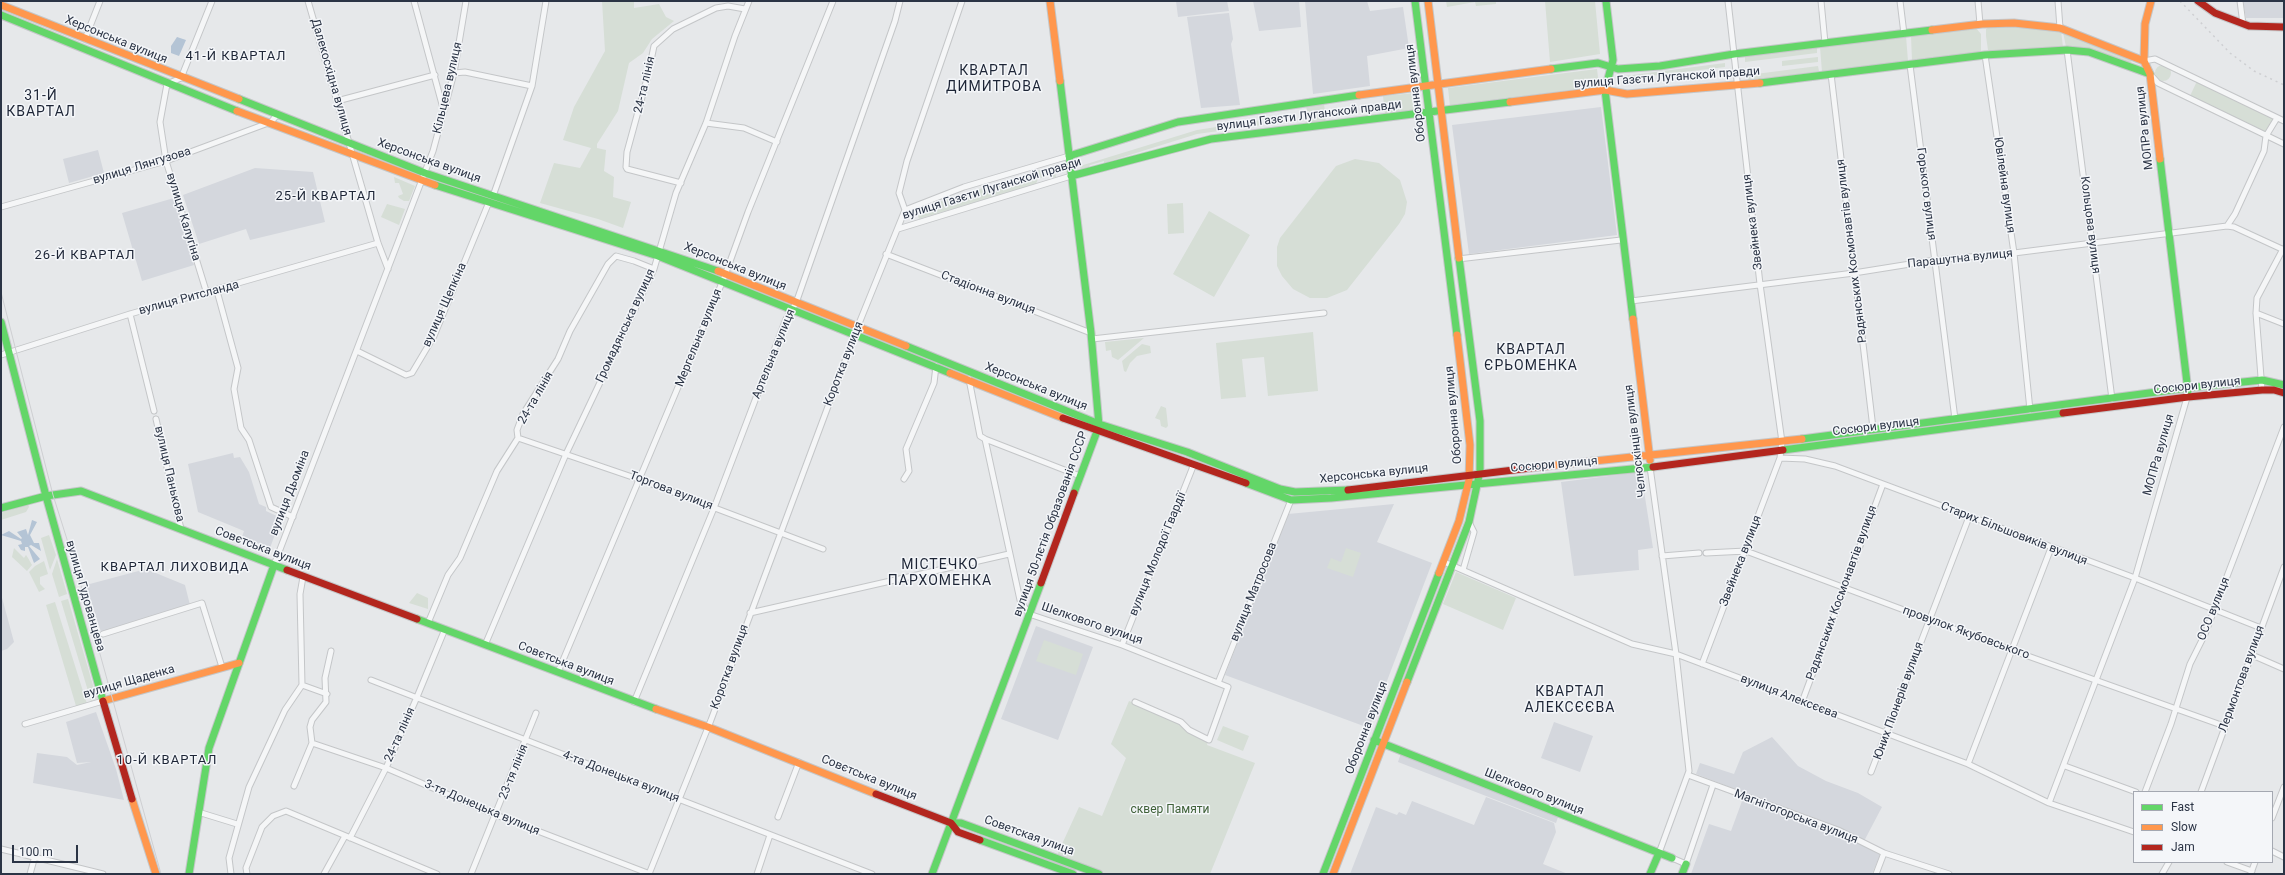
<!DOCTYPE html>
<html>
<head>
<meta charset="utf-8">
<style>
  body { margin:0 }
  #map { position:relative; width:2285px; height:875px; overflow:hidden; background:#e6e8ea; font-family:Roboto,sans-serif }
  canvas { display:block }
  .frame { position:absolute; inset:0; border:2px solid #2b3445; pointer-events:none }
  .legend { position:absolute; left:2133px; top:791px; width:140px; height:72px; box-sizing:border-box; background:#f4f6f9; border:1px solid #a4a8b1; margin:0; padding:5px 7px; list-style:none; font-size:12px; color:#2b3445 }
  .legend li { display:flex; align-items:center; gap:8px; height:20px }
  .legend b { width:20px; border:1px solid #a4a8b1 }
  .scale { position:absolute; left:12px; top:845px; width:66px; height:18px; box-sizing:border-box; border:2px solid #2b3445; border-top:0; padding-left:5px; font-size:12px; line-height:14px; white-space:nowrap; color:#2b3445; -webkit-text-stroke:3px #f4f6f9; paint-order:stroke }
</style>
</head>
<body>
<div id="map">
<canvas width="2285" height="875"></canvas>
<div class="frame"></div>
<ul class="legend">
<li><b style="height:5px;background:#63d668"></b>Fast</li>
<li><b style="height:5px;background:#ff974d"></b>Slow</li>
<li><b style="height:5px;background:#b3261e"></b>Jam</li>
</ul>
<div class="scale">100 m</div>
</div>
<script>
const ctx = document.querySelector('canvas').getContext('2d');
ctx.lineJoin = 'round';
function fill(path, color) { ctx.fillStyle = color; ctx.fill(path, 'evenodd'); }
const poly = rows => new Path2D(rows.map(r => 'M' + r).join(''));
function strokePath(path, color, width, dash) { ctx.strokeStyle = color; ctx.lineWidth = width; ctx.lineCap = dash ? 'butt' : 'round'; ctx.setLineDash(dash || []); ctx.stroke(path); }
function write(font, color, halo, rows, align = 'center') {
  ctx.font = font + ' Roboto,sans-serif'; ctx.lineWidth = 3; ctx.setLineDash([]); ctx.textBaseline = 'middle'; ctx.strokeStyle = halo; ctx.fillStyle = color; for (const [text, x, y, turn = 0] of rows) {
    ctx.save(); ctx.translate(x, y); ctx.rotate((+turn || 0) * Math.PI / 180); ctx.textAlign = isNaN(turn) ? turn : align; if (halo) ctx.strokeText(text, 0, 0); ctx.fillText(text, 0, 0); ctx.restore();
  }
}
fill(poly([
  [1176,1,1227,1,1229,11,1178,17],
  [1253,1,1299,1,1301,27,1259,31],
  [1305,1,1367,1,1370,11,1403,7,1409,48,1367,56,1370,86,1313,94],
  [2243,1,2284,1,2284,18,2246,18],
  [1229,13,1233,39,1231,44,1240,105,1201,108,1187,17],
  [1601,107,1617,235,1469,254,1452,125],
  [98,150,104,173,69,183,63,159],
  [255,168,313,172,325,222,250,240,246,229,199,244,183,195],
  [174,198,194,265,142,281,122,213],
  [233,453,234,458,240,457,249,472,259,504,266,507,266,511,281,518,270,548,242,537,244,531,198,512,188,464],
  [1641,472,1653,548,1638,550,1639,570,1574,576,1561,482],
  [1394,504,1377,542,1432,563,1369,728,1225,675,1288,514],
  [146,569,185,585,190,605,101,632,86,585],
  [1,594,14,642,7,649,1,651],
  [1036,626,1093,647,1058,740,1001,719],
  [96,712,116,769,124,800,33,783,37,753,67,757,77,765,91,762,77,763,66,722],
  [1554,722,1593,736,1580,772,1541,758],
  [1772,737,1798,766,1826,781,1858,793,1882,807,1862,845,1880,855,1872,874,1691,874,1709,824,1731,831,1745,793,1696,774,1700,763,1734,774,1743,752],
  [1401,753,1559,814,1556,823,1398,762],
  [1486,797,1554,823,1556,832,1543,864,1568,874,1350,874,1376,807,1397,815,1399,812,1406,815,1412,801,1474,825]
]), '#d4d7dd');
fill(poly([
  [602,1,634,1,634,8,659,4,666,17,674,21,652,39,643,53,629,63,618,111,597,144,597,148,606,150,604,171,614,177,613,197,631,202,623,228,598,219,540,203,554,163,580,168,591,148,563,140,574,107,605,51],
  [1446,1,1496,1,1496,4,1476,6,1475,2,1447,7],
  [1545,1,1595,1,1600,54,1550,62],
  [1990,27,2037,28,2061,31,2063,47,1992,52,1988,50,1986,36,1986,29],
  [1976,28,1981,34,1981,52,1912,61,1911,36],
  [2063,32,2078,36,2132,58,2132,61,2129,64,2091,49,2066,47],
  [1906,36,1908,61,1822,72,1820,47],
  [1817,48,1817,53,1745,62,1745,56],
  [1818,57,1818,62,1782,66,1782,61],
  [1725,63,1725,67,1625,79,1625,76],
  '2155 73a8 8 0 1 1 16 0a8 8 0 1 1-16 0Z',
  [1818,66,1819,71,1748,81,1748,75],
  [1597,69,1599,86,1450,106,1448,88],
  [2197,81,2274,118,2265,133,2190,96],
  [1416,93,1418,111,1385,115,1383,96],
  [1324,103,1326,123,1309,125,1306,105],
  [1261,120,1262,125,1197,134,1104,163,1104,161,1090,165,1088,169,1081,171,1080,166,1197,130],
  [1355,159,1379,163,1400,180,1407,202,1405,214,1399,224,1347,290,1327,298,1310,298,1293,289,1282,276,1277,266,1277,247,1280,238,1336,166],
  [1053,166,1056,177,1053,178,1051,175,1038,179,1036,184,919,219,916,209],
  [394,177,415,186,409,201,404,201,399,198,398,196,403,194,399,183,395,183],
  [1183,203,1184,233,1168,234,1167,204],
  [387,204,405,209,399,225,381,217],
  [1209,211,1250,235,1214,297,1173,274],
  [1313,332,1318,391,1268,396,1264,357,1242,359,1246,397,1221,399,1216,343],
  [1144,338,1118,360,1112,357,1111,350,1106,351,1105,342],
  [1142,344,1150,346,1151,353,1137,356,1130,363,1126,372,1124,371,1122,361],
  [1161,406,1166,408,1168,426,1166,428,1161,426,1160,420,1155,418],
  [28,504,29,507,26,512,1,520,1,513],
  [49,535,56,555,50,570,41,538],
  [14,548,24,558,26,555,28,558,32,565,27,571,12,557],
  [1346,548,1361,553,1353,577,1327,568,1331,558,1341,562],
  [57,559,67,594,59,597,52,574],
  [44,561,48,574,40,577,40,584,45,589,39,592,29,572,35,566],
  [1456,572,1516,598,1503,630,1443,604],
  [417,593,428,598,428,609,409,603],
  [68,599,97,699,91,701,61,601],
  [55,602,87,704,76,706,46,605],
  [1044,640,1083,654,1076,675,1036,661],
  [1129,701,1169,718,1208,741,1207,745,1255,763,1210,874,1107,874,1057,855,1079,807,1102,816,1126,758,1111,744],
  [1223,726,1249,736,1243,751,1217,740]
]), '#d6ded6');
fill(poly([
  [177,37,186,40,179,56,171,53,171,46],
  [32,520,37,522,30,535,34,543,39,543,41,551,31,545,29,546,40,559,34,563,28,547,25,547,25,551,21,550,18,545,22,544,21,541,1,535,9,531,21,539,22,538,17,532,26,529,28,535]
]), '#b4c4d5');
const street = poly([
  [308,1,378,243,388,269],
  [414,1,443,108],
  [1728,1,1760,284,1782,442,1780,458,1805,459,1835,466,2135,578,2261,628],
  [1821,1,1825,43],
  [1900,1,1904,34],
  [1978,1,1980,24],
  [2058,1,2060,28],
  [2240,1,2243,24],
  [85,39,100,1],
  [2067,50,2112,399],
  [1985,55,2014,253,2030,410],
  [2144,61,2155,59,2284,121],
  [1910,65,1955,419],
  [454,73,465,72,532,86],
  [1831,74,1873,428],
  [2150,74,2158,83,2284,144],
  [337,101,435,75],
  [706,123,744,128,777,142],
  [681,183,627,169,626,167,627,152,648,75,654,46,673,29,716,8,728,6,745,9],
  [493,196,532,86,546,1],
  [1,207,166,161,271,122,277,115],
  [905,210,964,187,1069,156],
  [2227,226,2235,214,2264,151,2266,136,2277,118],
  [898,229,1071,176],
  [886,254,1091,333],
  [1458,259,1621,240],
  [217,291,238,368,234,389,241,428,249,440,271,507,293,517],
  [207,294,166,161,160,122,167,84,181,78,212,1],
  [1631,301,1854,273,1935,260,2014,253,2227,226,2234,227,2284,250],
  [2256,313,2284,324],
  [130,314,154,411],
  [1092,339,1324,313],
  [357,351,406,375,412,373,434,336,489,202],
  [1,355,130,314,378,243],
  [969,379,980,436,985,439,1020,600,1029,614,1122,645,1228,687,1209,740,1189,730,1181,722,1135,702],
  [2262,390,2256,313,2257,298,2283,249],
  [156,419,181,529],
  [518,438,641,480,823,549],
  [985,439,1080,476],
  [1650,467,1676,654,1689,771,1659,853],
  [904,479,909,471,906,449,934,383,936,366],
  [1706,553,1746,551,2011,650,2224,726],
  [278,555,306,566],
  [1662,556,1699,553],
  [1444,562,1632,644,1676,654,1968,764,2049,803,2134,832],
  [274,565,433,151,454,73,466,1],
  [1463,570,1474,532,1469,522],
  [750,613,1009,554],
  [428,623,448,575,460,558,497,471,518,438,517,430,523,414,558,359,570,331,608,264,616,256,634,261,654,269],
  [103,634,202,603,222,667],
  [485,645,566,454,654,269,676,193,706,123,735,36,749,1],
  [1122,645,1194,464],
  [2252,655,2284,669],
  [1702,664,1780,458],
  [558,672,724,278,748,212,833,1],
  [371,680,872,874],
  [1218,683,1291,500],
  [302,685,300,594,303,577],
  [302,685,327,694],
  [634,702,714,508,786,319,796,303,895,21,900,1],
  [1802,702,1883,484],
  [25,724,103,701],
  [312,743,386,768,496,815,650,874],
  [1968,764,2051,548],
  [2065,766,2136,792],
  [1871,772,1969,517],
  [1688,775,1838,830,1884,853,1949,874],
  [294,786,312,743,310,727,312,720,326,702,325,678,331,651],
  [2145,792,2171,724,2190,664,2205,634,2284,427],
  [2201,792,2284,567],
  [2049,803,2135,578,2188,394],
  [198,812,237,824],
  [778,817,799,762],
  [2272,818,2284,787],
  [350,838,386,768,417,697,445,629],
  [1,849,103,874],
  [2272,851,2284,857],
  [1672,858,1686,864,1713,785],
  [2227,862,2252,871],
  [2251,873,2255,862],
  [30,874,35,856],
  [231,874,229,858,249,787,285,710,302,685],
  [247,874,246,868,262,827,273,816,286,811,437,874],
  [324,874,345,836],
  [471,874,536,713],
  [649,874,711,720,858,326,905,210,899,193,907,161,962,1],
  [757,874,770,835],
  [1876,874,1884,853],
  [2162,874,2169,862]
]);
const fast = poly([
  [1415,1,1457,335],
  [1606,1,1613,60,1605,90,1633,319],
  [1,15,237,111],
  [1551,69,1598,63,1618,69,1660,66,1734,54,1932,30],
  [1060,81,1091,333,1099,426,1074,493],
  [1760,83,1985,55,2067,50,2089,52,2150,74],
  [239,99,425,173,718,271],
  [1069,156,1178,122,1359,95],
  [2160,159,2188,391],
  [1071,176,1211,139,1510,102],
  [435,185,658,256,950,373],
  [1,322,46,496,103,701],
  [906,346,1099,424,1187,452,1280,489,1295,492,1348,490],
  [1802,439,2187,388,2262,380,2284,385],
  [1783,450,2063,413],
  [1246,483,1291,500,1331,498,1653,467],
  [1,508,46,496,81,491,287,570],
  [417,619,656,709],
  [1407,682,1469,522,1480,471,1480,421,1459,258],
  [1374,740,1672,858],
  [951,823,961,823,1099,874],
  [980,840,1073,874],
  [189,874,209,748,274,565],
  [932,874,1041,583],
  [1323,874,1439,573],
  [1650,874,1659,853],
  [1682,874,1686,864]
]);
const slow = poly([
  [1050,1,1060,81],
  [1428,1,1459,258],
  [2151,1,2145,24,2144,61,2150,74,2160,159],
  [1,5,239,99],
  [1932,30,1982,24,2014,23,2060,28,2144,61],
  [1359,95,1551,69],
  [1510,102,1605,90,1627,94,1760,83],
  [237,111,435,185],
  [718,271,906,346],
  [1633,319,1650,460],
  [950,373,1063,418],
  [1547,466,1802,439],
  [1439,573,1459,521,1469,480,1470,445,1457,335],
  [103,701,239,663],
  [656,709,708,727,876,794],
  [132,799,156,874],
  [1333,874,1407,682]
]);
const jam = poly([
  [2198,1,2215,13,2249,26,2284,27],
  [2063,413,2188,397,2262,390,2274,390,2284,393],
  [1063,418,1246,483],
  [1653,467,1783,450],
  [1348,490,1547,466],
  [287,570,417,619],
  [1041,583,1074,493],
  [103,701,132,799],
  [876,794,951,823,958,832,980,840]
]);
strokePath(street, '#c4c6c8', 7);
strokePath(fast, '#c4c6c8', 9);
strokePath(slow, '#c4c6c8', 9);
strokePath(jam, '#c4c6c8', 9);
strokePath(street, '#f5f6f7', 5);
strokePath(fast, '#63d668', 7);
strokePath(slow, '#ff974d', 7);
strokePath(jam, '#b3261e', 7);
strokePath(poly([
  [1,292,53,495,77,571,161,874]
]), '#cecfd2', 1);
strokePath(poly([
  [2180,1,2230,53,2254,71,2284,85]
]), '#cecfd2', 1.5, [2, 4]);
write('12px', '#2b3445', '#f4f6f9', [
  ["Херсонська вулиця",116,40,22],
  ["Далекосхідна вулиця",331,77,74],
  ["вулиця Газєти Луганской правди",1667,78,-4],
  ["24-та лінія",645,85,-77],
  ["Кільцева вулиця",448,88,-77],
  ["Оборонна вулиця",1416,93,-97],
  ["вулиця Газєти Луганской правди",1309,116,-7],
  ["МОПРа вулиця",2145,128,-96],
  ["Херсонська вулиця",429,161,20],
  ["вулиця Лянгузова",142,166,-17],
  ["Ювілейна вулиця",2004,185,82],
  ["вулиця Газєти Луганской правди",992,189,-17],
  ["Горького вулиця",1926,194,83],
  ["вулиця Калугіна",183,217,73],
  ["Звейнека вулиця",1753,222,-97],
  ["Кольцова вулиця",2090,225,83],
  ["Радянських Космонавтів вулиця",1852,251,-97],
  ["Парашутна вулиця",1960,259,-6],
  ["Херсонська вулиця",735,267,22],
  ["Стадіонна вулиця",988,293,21],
  ["вулиця Ритсланда",189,298,-15],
  ["вулиця Щепкіна",445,305,-66],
  ["Громадянська вулиця",626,326,-65],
  ["Мергельна вулиця",699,338,-68],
  ["Артельна вулиця",774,354,-68],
  ["Коротка вулиця",844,364,-69],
  ["Сосюри вулиця",2197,386,-6],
  ["Херсонська вулиця",1036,387,22],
  ["24-та лінія",536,398,-60],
  ["Оборонна вулиця",1454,415,-95],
  ["Сосюри вулиця",1876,427,-7],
  ["Челюскінців вулиця",1636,441,-97],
  ["МОПРа вулиця",2159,455,-74],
  ["Сосюри вулиця",1554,465,-5],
  ["вулиця Панькова",169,474,77],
  ["Херсонська вулиця",1374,474,-6],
  ["Торгова вулиця",671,491,21],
  ["вулиця Дьоміна",290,493,-69],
  ["вулиця 50-лєтія Образованія СССР",1051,524,-70],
  ["Старих Більшовиків вулиця",2014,534,21],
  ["Совєтська вулиця",263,549,21],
  ["вулиця Молодої Гвардії",1158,554,-68],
  ["Звейнека вулиця",1741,561,-69],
  ["вулиця Матросова",1254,592,-68],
  ["Радянських Космонавтів вулиця",1842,593,-70],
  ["вулиця Гудованцева",85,596,74],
  ["ОСО вулиця",2214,609,-68],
  ["Шелкового вулиця",1092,624,19],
  ["провулок Якубовського",1966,633,20],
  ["Совєтська вулиця",566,664,21],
  ["Коротка вулиця",730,667,-70],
  ["Лермонтова вулиця",2242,679,-70],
  ["вулиця Щаденка",129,682,-16],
  ["вулиця Алексєєва",1789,697,21],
  ["Юних Піонерів вулиця",1899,701,-70],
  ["Оборонна вулиця",1367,728,-69],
  ["24-та лінія",400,735,-66],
  ["23-тя лінія",514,772,-68],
  ["4-та Донецька вулиця",621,777,21],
  ["Совєтська вулиця",869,778,22],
  ["Шелкового вулиця",1534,792,22],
  ["3-тя Донецька вулиця",482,808,23],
  ["Магнітогорська вулиця",1796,817,21],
  ["Советская улица",1029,836,20]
]);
write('12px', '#3f6138', '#f4f6f9', [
  ["сквер Памяти",1170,810]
]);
ctx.letterSpacing = '1px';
write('13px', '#1d2536', '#f4f6f9', [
  ["41-Й КВАРТАЛ",236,57],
  ["25-Й КВАРТАЛ",326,197],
  ["26-Й КВАРТАЛ",85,256],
  ["КВАРТАЛ ЛИХОВИДА",175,568],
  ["10-Й КВАРТАЛ",167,761]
]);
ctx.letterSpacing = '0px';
ctx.letterSpacing = '1px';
write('14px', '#1d2536', '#f4f6f9', [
  ["КВАРТАЛ",994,71],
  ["ДИМИТРОВА",994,87],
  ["31-Й",41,96],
  ["КВАРТАЛ",41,112],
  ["КВАРТАЛ",1531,350],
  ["ЄРЬОМЕНКА",1531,366],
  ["МІСТЕЧКО",940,565],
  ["ПАРХОМЕНКА",940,581],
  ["КВАРТАЛ",1570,692],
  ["АЛЕКСЄЄВА",1570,708]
]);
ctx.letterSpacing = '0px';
</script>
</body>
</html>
